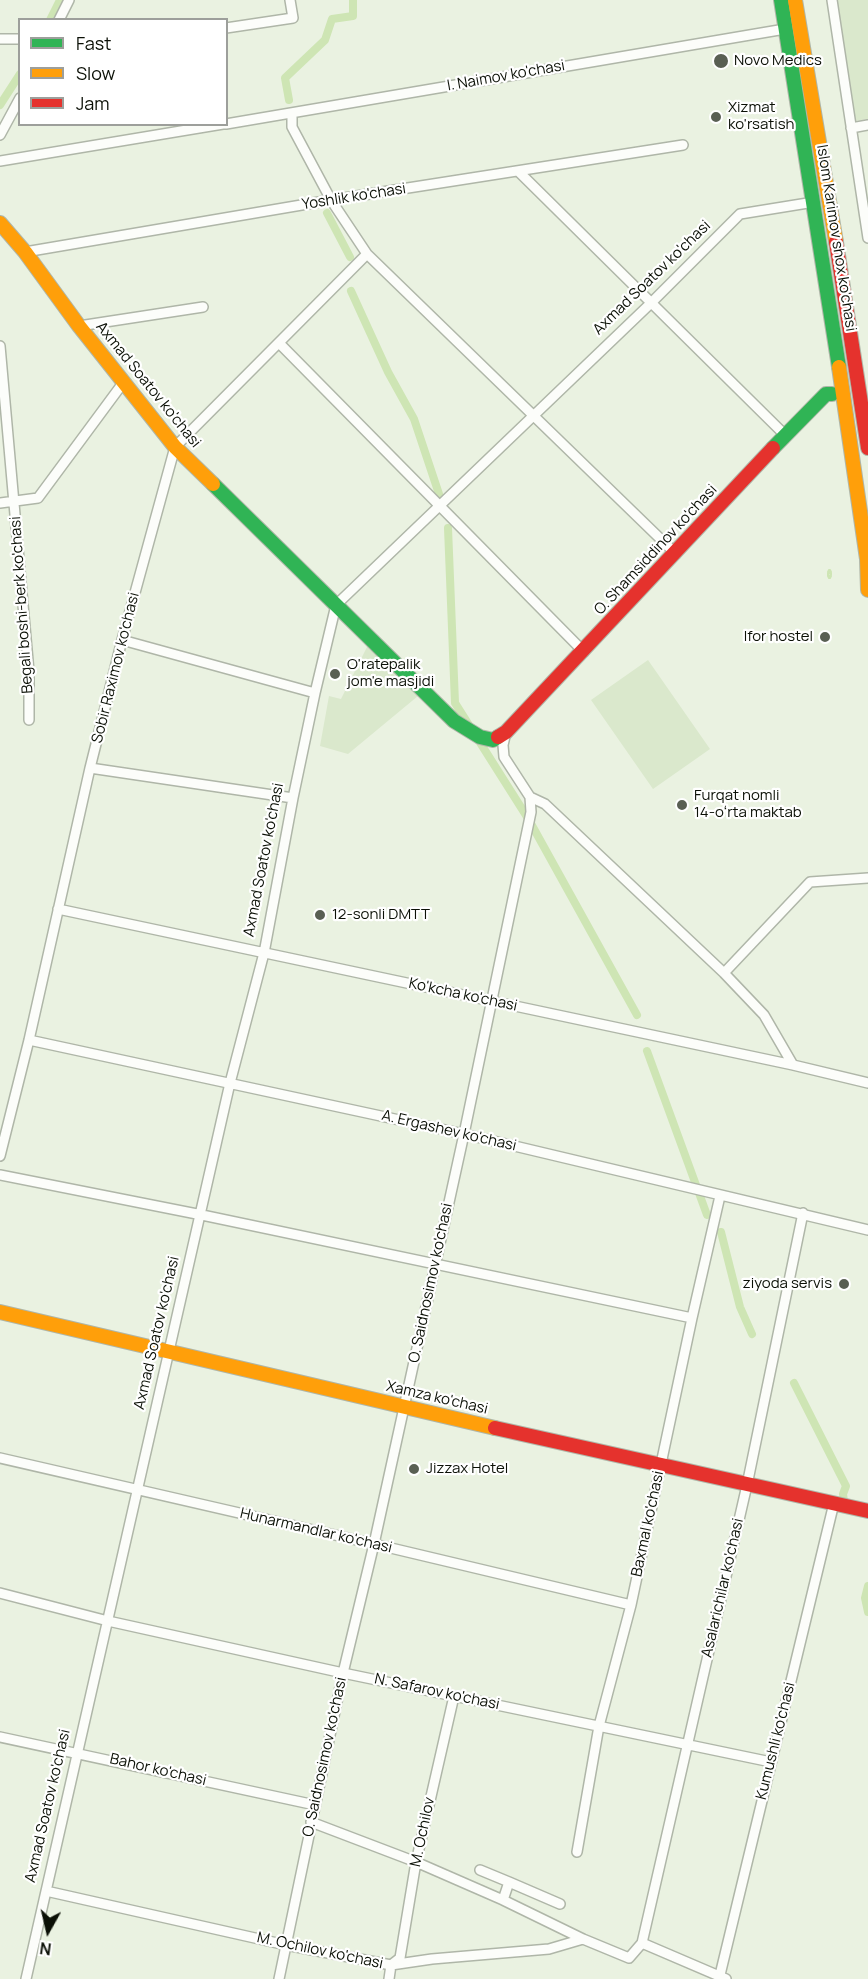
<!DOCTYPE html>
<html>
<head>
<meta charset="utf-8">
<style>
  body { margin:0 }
  #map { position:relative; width:868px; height:1979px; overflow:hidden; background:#eaf2e1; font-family:Manrope,sans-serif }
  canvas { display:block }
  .legend { position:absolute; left:18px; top:18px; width:210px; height:108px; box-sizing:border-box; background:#fff; border:2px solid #9d9f9b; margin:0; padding:8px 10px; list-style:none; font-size:18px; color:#0b1006 }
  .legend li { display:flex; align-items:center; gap:12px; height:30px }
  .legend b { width:30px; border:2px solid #9d9f9b }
  .north { position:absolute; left:18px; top:1901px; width:60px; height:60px; -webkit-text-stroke:4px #fff; paint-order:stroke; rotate:188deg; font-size:16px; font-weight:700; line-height:24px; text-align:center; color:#0b1006 }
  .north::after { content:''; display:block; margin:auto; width:21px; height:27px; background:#0b1006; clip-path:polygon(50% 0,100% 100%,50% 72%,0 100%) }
</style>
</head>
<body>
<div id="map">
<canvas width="868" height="1979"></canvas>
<ul class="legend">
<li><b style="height:8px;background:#30b455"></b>Fast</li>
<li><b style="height:8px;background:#ff9f0a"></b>Slow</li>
<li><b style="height:8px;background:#e5322d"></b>Jam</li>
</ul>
<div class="north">N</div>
</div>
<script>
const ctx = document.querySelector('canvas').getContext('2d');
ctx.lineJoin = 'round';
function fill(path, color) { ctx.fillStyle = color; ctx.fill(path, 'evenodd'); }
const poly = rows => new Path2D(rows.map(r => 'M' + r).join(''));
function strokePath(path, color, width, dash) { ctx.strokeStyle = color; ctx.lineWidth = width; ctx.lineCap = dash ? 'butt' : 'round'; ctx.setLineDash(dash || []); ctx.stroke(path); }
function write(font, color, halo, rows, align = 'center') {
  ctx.font = font + ' Manrope,sans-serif'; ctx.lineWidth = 4.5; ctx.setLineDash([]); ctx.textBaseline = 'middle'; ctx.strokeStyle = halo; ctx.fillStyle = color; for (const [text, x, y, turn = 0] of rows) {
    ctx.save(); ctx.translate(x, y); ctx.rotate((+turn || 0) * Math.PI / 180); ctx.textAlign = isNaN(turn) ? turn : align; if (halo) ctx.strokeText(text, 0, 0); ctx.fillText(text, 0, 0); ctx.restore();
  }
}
fill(poly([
  [835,0,868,0,868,119,853,121],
  [368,645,418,696,348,754,320,746,329,696,341,699],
  [648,660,710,749,653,789,591,700]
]), '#dae8cc');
strokePath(poly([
  [829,570,830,570,831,572,828,572,829,570],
  [828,573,831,573,831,575,828,576,828,573],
  [828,576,831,576,830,578,829,578,828,576]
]), '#cee5b4', 2);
strokePath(poly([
  [50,20,60,0],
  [289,100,285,78,325,40,332,19,353,16,353,0],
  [0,105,20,74],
  [327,213,350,257],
  [351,291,388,372,414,419,439,494],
  [448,528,455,703,529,820,637,1015],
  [647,1051,707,1215],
  [721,1232,740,1307,752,1334],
  [794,1383,846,1486,843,1494,845,1508],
  [868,1586,865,1598,868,1612]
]), '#cee5b4', 8);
const street = poly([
  [832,0,868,238],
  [59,20,69,0],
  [226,28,293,18,290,0],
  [0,39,20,39],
  [292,113,292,127,331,200,367,254,676,554],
  [226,124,785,29],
  [851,128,868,125],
  [0,135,20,98],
  [0,161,223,124],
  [518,171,785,435],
  [25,252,331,200,683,145],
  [79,326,203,307],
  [280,344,584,652],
  [0,346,29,672,29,720],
  [0,503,38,498,123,383],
  [122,640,315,693],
  [90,768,293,798],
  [530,797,545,804,724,973,764,1015,793,1065],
  [58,909,793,1065,868,1083],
  [724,973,810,882,868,878],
  [29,1040,464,1134,868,1230],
  [0,1156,29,1040,90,768,122,640,175,447,367,254],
  [0,1175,202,1215,692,1318],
  [0,1458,374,1544,631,1605],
  [0,1593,108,1621,343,1673,771,1762],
  [0,1737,315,1805],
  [311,1822,416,1862,503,1900,583,1939],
  [577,1852,599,1726,631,1605,692,1318,720,1196],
  [480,1870,509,1882],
  [46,1891,286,1945,391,1965,432,1959,549,1949,583,1939,629,1958,642,1943,747,1485,803,1213],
  [503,1900,509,1882,560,1904],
  [642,1943,726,1979],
  [26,1979,230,1083,264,953,293,798,315,693,336,605,650,304,740,214,814,202],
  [279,1979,343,1673,374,1544,464,1134,531,812,530,797,504,757,503,745,506,732],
  [389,1979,391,1965,400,1958,416,1862,454,1696],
  [719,1979,834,1503]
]);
const fast = poly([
  [781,0,839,367],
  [773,448,826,394,832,394],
  [213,484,454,721,480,737,493,740,498,737]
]);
const slow = poly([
  [795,0,836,242],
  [0,223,25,252,79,326,175,447,213,484],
  [839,367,867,559,868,590],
  [0,1312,495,1428]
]);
const jam = poly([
  [836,242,868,448],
  [498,737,506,732,773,448],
  [495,1428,868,1511]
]);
strokePath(street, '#afb6a8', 12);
strokePath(fast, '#afb6a8', 16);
strokePath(slow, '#afb6a8', 16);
strokePath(jam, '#afb6a8', 16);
strokePath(street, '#fcfdfa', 9);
strokePath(fast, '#30b455', 14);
strokePath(slow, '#ff9f0a', 14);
strokePath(jam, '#e5322d', 14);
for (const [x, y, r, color] of [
  [721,61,8,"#595f53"],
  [716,117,6,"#595f53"],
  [825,637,6,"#595f53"],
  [335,674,6,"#595f53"],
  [682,805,6,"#595f53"],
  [320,915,6,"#595f53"],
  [844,1284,6,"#595f53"],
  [414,1469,6,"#595f53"]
]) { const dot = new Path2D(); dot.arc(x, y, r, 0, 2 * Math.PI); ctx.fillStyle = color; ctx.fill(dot); strokePath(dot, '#fff', 2); }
write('15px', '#0b1006', '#fff', [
  ["Novo Medics",734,61],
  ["Xizmat",728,108],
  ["ko'rsatish",728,125],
  ["Ifor hostel",813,637,"right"],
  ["O'ratepalik",347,665],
  ["jom'e masjidi",347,682],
  ["Furqat nomli",694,796],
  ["14-oʻrta maktab",694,813],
  ["12-sonli DMTT",332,915],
  ["ziyoda servis",832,1284,"right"],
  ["Jizzax Hotel",426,1469]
], 'left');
write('15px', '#0b1006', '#fff', [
  ["I. Naimov ko'chasi",506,76,-10],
  ["Yoshlik ko'chasi",354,197,-9],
  ["Islom Karimov shox ko'chasi",836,238,81],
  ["Axmad Soatov ko'chasi",652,278,-44],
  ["Axmad Soatov ko'chasi",148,385,51],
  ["O. Shamsiddinov ko'chasi",656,550,-47],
  ["Begali boshi-berk ko'chasi",22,605,-94],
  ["Sobir Raximov ko'chasi",116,668,-76],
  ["Axmad Soatov ko'chasi",264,860,-79],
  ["Ko'kcha ko'chasi",463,995,12],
  ["A. Ergashev ko'chasi",449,1131,13],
  ["O. Saidnosimov ko'chasi",431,1283,-78],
  ["Axmad Soatov ko'chasi",157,1333,-77],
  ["Xamza ko'chasi",437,1398,13],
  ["Baxmal ko'chasi",648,1524,-78],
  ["Hunarmandlar ko'chasi",316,1531,13],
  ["Asalarichilar ko'chasi",723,1588,-77],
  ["N. Safarov ko'chasi",437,1692,12],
  ["Kumushli ko'chasi",776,1741,-76],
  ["O. Saidnosimov ko'chasi",325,1757,-78],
  ["Bahor ko'chasi",158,1770,13],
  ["Axmad Soatov ko'chasi",48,1806,-77],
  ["M. Ochilov",423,1832,-78],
  ["M. Ochilov ko'chasi",320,1951,12]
]);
</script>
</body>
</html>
